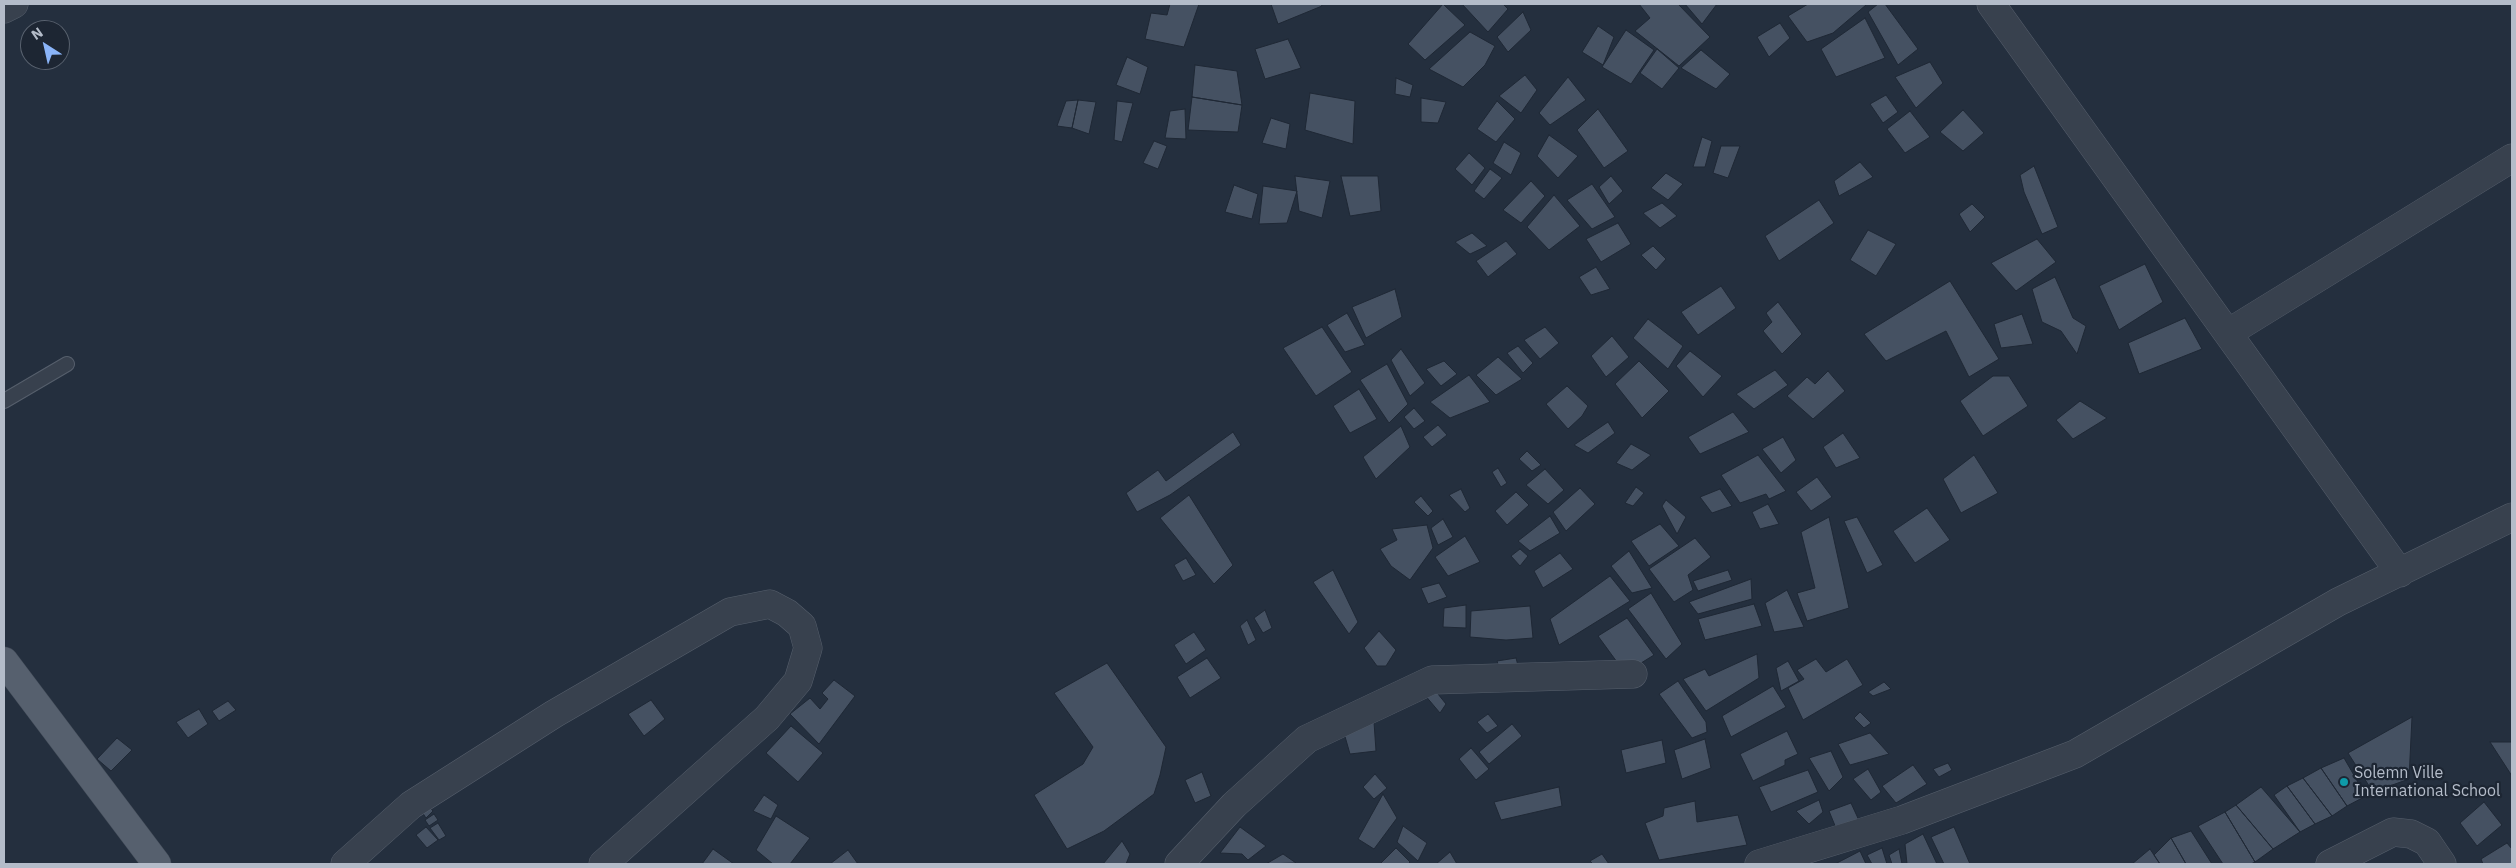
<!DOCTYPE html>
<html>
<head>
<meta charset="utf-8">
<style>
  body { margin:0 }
  #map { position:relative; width:2516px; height:868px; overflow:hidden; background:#242f3e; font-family:"IBM Plex Sans",sans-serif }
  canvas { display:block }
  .frame { position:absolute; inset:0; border:5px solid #b4bcc9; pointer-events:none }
  .north { position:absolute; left:20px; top:20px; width:50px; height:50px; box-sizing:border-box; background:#1d2633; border:1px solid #59626f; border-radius:50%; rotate:325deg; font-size:14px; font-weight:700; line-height:20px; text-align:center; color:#b4bcc9 }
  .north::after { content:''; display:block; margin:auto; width:18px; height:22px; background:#8ab4f8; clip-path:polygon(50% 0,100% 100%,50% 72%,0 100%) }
</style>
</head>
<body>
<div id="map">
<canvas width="2516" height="868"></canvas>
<div class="frame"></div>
<div class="north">N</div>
</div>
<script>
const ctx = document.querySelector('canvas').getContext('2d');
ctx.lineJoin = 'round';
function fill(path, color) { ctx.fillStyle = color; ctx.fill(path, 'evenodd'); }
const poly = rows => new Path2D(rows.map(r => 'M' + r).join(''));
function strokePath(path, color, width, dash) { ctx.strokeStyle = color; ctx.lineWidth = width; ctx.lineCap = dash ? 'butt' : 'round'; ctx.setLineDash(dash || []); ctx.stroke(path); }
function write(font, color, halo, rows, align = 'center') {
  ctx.font = font + ' "IBM Plex Sans",sans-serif'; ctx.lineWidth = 4.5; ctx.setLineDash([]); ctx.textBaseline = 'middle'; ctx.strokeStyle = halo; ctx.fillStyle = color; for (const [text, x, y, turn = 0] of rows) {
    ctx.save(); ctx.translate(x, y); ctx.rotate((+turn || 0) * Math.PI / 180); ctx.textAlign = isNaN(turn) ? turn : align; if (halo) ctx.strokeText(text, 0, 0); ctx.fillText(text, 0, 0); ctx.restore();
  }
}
const building = poly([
  [1170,4,1199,4,1184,47,1145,39,1151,13,1167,15,1170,4],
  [1271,4,1321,4,1322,6,1278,24,1271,4],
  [1443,4,1465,25,1425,60,1408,44,1443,4],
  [1462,4,1503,4,1508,9,1488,32,1462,4],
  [1639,4,1678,4,1710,37,1679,66,1635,31,1650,18,1639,4],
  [1685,4,1717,4,1702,24,1685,4],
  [1808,4,1865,4,1866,5,1833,33,1807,42,1788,16,1808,4],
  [1878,4,1885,4,1918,49,1898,65,1868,12,1878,4],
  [1523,12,1531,30,1508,52,1497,37,1523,12],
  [1865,18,1885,58,1836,77,1821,49,1865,18],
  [1780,23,1790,38,1769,57,1757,37,1780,23],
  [1598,26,1614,37,1603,65,1582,52,1598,26],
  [1626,30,1654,50,1631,84,1602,67,1626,30],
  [1470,32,1495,46,1485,65,1463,87,1429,69,1470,32],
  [1288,39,1301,68,1265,79,1255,49,1288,39],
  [1657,49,1679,68,1662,89,1640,73,1657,49],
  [1701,50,1730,74,1716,89,1681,68,1701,50],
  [1127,57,1148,67,1140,94,1116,85,1127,57],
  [1930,62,1943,83,1916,108,1895,77,1930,62],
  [1195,65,1237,71,1242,105,1192,97,1195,65],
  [1525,75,1537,90,1521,113,1499,96,1525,75],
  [1568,77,1586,100,1550,125,1539,113,1568,77],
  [1396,78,1413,85,1410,97,1395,94,1396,78],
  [1310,93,1355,101,1353,144,1305,130,1310,93],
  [1886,95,1898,112,1883,123,1870,104,1886,95],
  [1192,97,1242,105,1238,132,1188,130,1192,97],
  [1421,98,1446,102,1438,123,1421,122,1421,98],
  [1078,100,1072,128,1057,126,1066,101,1078,100],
  [1078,100,1096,102,1089,134,1072,128,1078,100],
  [1117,101,1133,103,1122,142,1114,140,1117,101],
  [1497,101,1515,119,1496,142,1477,129,1497,101],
  [1185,109,1186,139,1165,138,1170,111,1185,109],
  [1598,109,1628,151,1604,168,1577,130,1598,109],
  [1963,110,1984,133,1963,151,1940,132,1963,110],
  [1910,111,1930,137,1905,153,1887,129,1910,111],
  [1271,118,1290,124,1286,149,1262,143,1271,118],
  [1549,135,1578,156,1558,178,1537,156,1549,135],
  [1702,137,1712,141,1705,167,1693,167,1702,137],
  [1154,141,1167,146,1158,169,1143,163,1154,141],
  [1504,142,1521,153,1511,175,1493,163,1504,142],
  [1721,146,1740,146,1728,178,1713,173,1721,146],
  [1469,153,1485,168,1472,185,1455,169,1469,153],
  [1860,162,1873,177,1839,196,1834,181,1860,162],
  [2034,166,2058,227,2042,234,2024,192,2020,175,2034,166],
  [1490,169,1502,178,1484,199,1474,191,1490,169],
  [1666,173,1683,184,1668,200,1651,188,1666,173],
  [1295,176,1330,181,1322,218,1299,211,1295,176],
  [1341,176,1378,176,1381,211,1350,216,1341,176],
  [1611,176,1623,191,1609,204,1599,187,1611,176],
  [1531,181,1545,196,1521,223,1503,210,1531,181],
  [1592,184,1615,217,1592,229,1567,200,1592,184],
  [1234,185,1258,194,1252,219,1225,212,1234,185],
  [1263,186,1297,191,1287,223,1259,224,1263,186],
  [1554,195,1580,226,1549,250,1527,227,1554,195],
  [1819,200,1834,223,1779,261,1765,236,1819,200],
  [1662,203,1677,216,1660,228,1643,213,1662,203],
  [1972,204,1985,217,1970,232,1959,214,1972,204],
  [1618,223,1631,244,1601,262,1586,239,1618,223],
  [1868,230,1896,244,1876,276,1850,260,1868,230],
  [1472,233,1487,246,1470,254,1455,242,1472,233],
  [2037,239,2056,262,2016,291,1991,263,2037,239],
  [1506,241,1517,254,1488,277,1476,261,1506,241],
  [1653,246,1666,259,1656,270,1641,255,1653,246],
  [2145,264,2163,302,2119,330,2099,286,2145,264],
  [1596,267,1610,289,1591,295,1579,277,1596,267],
  [2055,277,2073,318,2086,326,2077,354,2061,331,2042,322,2032,289,2055,277],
  [1950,281,1999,359,1969,377,1946,331,1886,361,1864,334,1950,281],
  [1721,286,1736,308,1698,335,1681,312,1721,286],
  [1395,289,1402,317,1366,338,1352,307,1395,289],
  [1778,302,1802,334,1782,354,1763,331,1772,322,1766,313,1778,302],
  [1347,313,1365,345,1345,352,1327,325,1347,313],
  [2022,314,2033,344,2001,348,1994,324,2022,314],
  [2185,318,2202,349,2139,374,2128,343,2185,318],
  [1648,319,1683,346,1668,369,1633,338,1648,319],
  [1322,327,1352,372,1316,396,1283,348,1322,327],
  [1545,327,1559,343,1540,359,1524,340,1545,327],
  [1612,336,1629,357,1606,377,1591,356,1612,336],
  [1518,346,1533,363,1523,373,1507,353,1518,346],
  [1401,349,1425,383,1410,396,1391,360,1401,349],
  [1690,351,1722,376,1703,397,1676,366,1690,351],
  [1498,357,1522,379,1496,395,1476,375,1498,357],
  [1444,361,1457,374,1441,386,1426,369,1444,361],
  [1639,361,1669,391,1642,418,1615,384,1639,361],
  [1387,364,1408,404,1389,423,1360,380,1387,364],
  [1775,370,1788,385,1754,409,1736,394,1775,370],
  [1828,371,1845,391,1813,419,1787,396,1807,377,1815,384,1828,371],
  [1469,375,1490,402,1450,418,1430,402,1469,375],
  [1993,376,2009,376,2028,406,1983,436,1960,401,1993,376],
  [1567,386,1588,406,1582,416,1568,429,1546,404,1567,386],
  [1359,389,1377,419,1350,433,1333,406,1359,389],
  [2080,401,2107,418,2073,439,2056,420,2080,401],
  [1414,408,1425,421,1414,429,1404,417,1414,408],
  [1733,412,1749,432,1700,454,1688,437,1733,412],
  [1608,422,1615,433,1588,453,1574,445,1608,422],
  [1438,425,1447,435,1432,447,1423,437,1438,425],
  [1401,426,1410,447,1376,479,1363,457,1401,426],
  [1233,432,1241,445,1170,495,1137,512,1126,493,1158,470,1166,481,1233,432],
  [1843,433,1860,458,1836,468,1823,447,1843,433],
  [1783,437,1796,460,1781,473,1762,449,1783,437],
  [1631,444,1651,455,1632,470,1616,463,1631,444],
  [1527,451,1541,465,1532,471,1519,459,1527,451],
  [1758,455,1786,491,1769,499,1766,494,1740,503,1721,475,1758,455],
  [1974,455,1998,493,1961,513,1943,479,1974,455],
  [1498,468,1507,483,1501,487,1492,472,1498,468],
  [1545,469,1564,490,1548,504,1526,485,1545,469],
  [1817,477,1832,497,1811,511,1796,492,1817,477],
  [1636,487,1644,493,1633,506,1625,503,1636,487],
  [1580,488,1595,504,1566,531,1553,512,1580,488],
  [1461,489,1470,508,1465,512,1449,495,1461,489],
  [1720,489,1732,506,1712,513,1700,497,1720,489],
  [1516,492,1529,505,1507,525,1495,511,1516,492],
  [1189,495,1233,565,1214,584,1160,518,1189,495],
  [1421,496,1433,511,1428,516,1414,502,1421,496],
  [1666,500,1686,517,1677,534,1662,506,1666,500],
  [1768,504,1779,524,1760,529,1752,512,1768,504],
  [1927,508,1950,540,1915,563,1893,531,1927,508],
  [1550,516,1560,533,1530,551,1518,541,1550,516],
  [1829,517,1849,608,1807,621,1797,593,1815,588,1801,532,1829,517],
  [1857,517,1883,565,1867,573,1844,521,1857,517],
  [1443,519,1453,537,1438,545,1431,528,1443,519],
  [1660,524,1679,546,1649,566,1631,541,1660,524],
  [1427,525,1433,548,1410,580,1391,566,1380,549,1397,540,1392,529,1427,525],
  [1465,536,1480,562,1448,576,1435,557,1465,536],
  [1695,538,1711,557,1688,575,1693,590,1674,602,1649,569,1695,538],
  [1520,549,1528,556,1520,566,1511,556,1520,549],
  [1629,551,1652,588,1632,593,1611,566,1629,551],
  [1560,553,1573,569,1543,588,1534,571,1560,553],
  [1186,558,1196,575,1183,581,1174,565,1186,558],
  [1333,570,1358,622,1349,634,1313,582,1333,570],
  [1728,570,1732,580,1698,591,1693,581,1728,570],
  [1610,576,1630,601,1559,645,1550,619,1610,576],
  [1751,579,1752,599,1698,614,1689,602,1751,579],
  [1439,583,1447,597,1428,604,1421,588,1439,583],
  [1787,590,1804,627,1774,632,1765,603,1787,590],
  [1651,593,1682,644,1666,659,1628,609,1651,593],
  [1754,604,1762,626,1705,640,1698,619,1754,604],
  [1466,605,1466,628,1443,627,1444,608,1466,605],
  [1530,606,1533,638,1506,640,1470,637,1471,611,1530,606],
  [1265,610,1272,628,1263,633,1254,618,1265,610],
  [1627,618,1654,655,1625,673,1598,636,1627,618],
  [1247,620,1256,640,1248,645,1240,626,1247,620],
  [1379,631,1396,650,1386,666,1377,666,1364,648,1379,631],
  [1194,632,1206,650,1186,664,1174,645,1194,632],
  [1757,654,1759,678,1706,711,1683,679,1705,669,1709,676,1757,654],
  [1207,658,1221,678,1190,698,1177,677,1207,658],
  [1516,658,1519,669,1500,670,1497,661,1516,658],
  [1816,659,1826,672,1847,659,1863,685,1803,720,1788,688,1804,679,1797,670,1816,659],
  [1788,661,1799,681,1781,691,1776,668,1788,661],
  [1107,663,1166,747,1160,775,1154,794,1104,831,1067,849,1034,795,1083,764,1093,747,1054,693,1107,663],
  [834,680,855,696,819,744,790,714,810,698,820,709,828,699,822,693,834,680],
  [1678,681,1706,722,1707,732,1692,738,1659,694,1678,681],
  [1884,682,1891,689,1873,696,1868,692,1884,682],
  [1430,684,1446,704,1440,713,1424,694,1430,684],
  [1773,686,1786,707,1731,737,1722,716,1773,686],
  [651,700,665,719,644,736,628,714,651,700],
  [228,701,236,710,219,721,212,711,228,701],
  [199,709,208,724,188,738,176,722,199,709],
  [1860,712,1871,723,1864,728,1854,718,1860,712],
  [1488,714,1498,726,1487,733,1477,722,1488,714],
  [2412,717,2409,779,2373,792,2348,753,2412,717],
  [1374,722,1376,751,1350,754,1344,733,1374,722],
  [1512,724,1522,736,1489,764,1479,752,1512,724],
  [791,726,823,753,798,782,766,753,791,726],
  [1787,731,1798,754,1785,760,1785,765,1753,781,1740,754,1787,731],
  [1870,733,1889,754,1850,765,1838,744,1870,733],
  [117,738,132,750,111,771,97,759,117,738],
  [1705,739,1711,768,1682,779,1674,750,1705,739],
  [1662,740,1666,763,1626,773,1621,750,1662,740],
  [2490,742,2512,742,2512,776,2490,742],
  [1471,748,1489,769,1476,780,1459,759,1471,748],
  [1831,751,1843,777,1829,791,1809,758,1831,751],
  [2344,758,2366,796,2347,806,2321,768,2344,758],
  [1948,763,1952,770,1939,777,1933,769,1948,763],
  [1913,765,1927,784,1896,803,1882,786,1913,765],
  [2321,768,2347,806,2332,816,2303,778,2321,768],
  [1868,769,1881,792,1871,800,1853,779,1868,769],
  [1808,770,1818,792,1771,812,1759,787,1808,770],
  [1202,772,1211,796,1195,803,1185,780,1202,772],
  [1375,774,1387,788,1374,799,1363,787,1375,774],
  [2303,778,2332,816,2315,824,2287,786,2303,778],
  [2287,786,2315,824,2300,832,2274,795,2287,786],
  [1559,787,1562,806,1501,820,1494,802,1559,787],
  [2261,787,2300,832,2273,849,2236,805,2261,787],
  [1383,794,1397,818,1374,849,1358,839,1383,794],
  [764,795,778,805,771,819,753,811,764,795],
  [1819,800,1823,812,1809,824,1796,811,1819,800],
  [1695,801,1697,822,1738,815,1747,845,1659,860,1645,823,1663,816,1664,808,1695,801],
  [2484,802,2502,825,2477,846,2460,823,2484,802],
  [1851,803,1862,827,1838,833,1829,811,1851,803],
  [427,804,433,811,426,818,420,809,427,804],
  [2236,805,2273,849,2255,862,2225,812,2236,805],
  [2225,812,2255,862,2251,864,2223,864,2198,826,2225,812],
  [434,814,438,820,429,826,425,820,434,814],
  [776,816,810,838,790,864,773,864,756,850,776,816],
  [438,823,446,836,439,840,430,828,438,823],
  [1403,826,1427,843,1418,861,1397,842,1403,826],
  [426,827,438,840,427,848,416,835,426,827],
  [1240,827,1266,846,1248,860,1242,854,1220,853,1240,827],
  [1954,827,1970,864,1944,864,1931,837,1954,827],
  [2191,831,2212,864,2186,864,2171,838,2191,831],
  [1923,834,1937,864,1907,864,1905,844,1923,834],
  [2171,838,2186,864,2160,864,2154,855,2171,838],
  [1122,841,1130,854,1126,864,1103,864,1122,841],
  [2507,843,2512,849,2512,864,2483,864,2481,859,2507,843],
  [1396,848,1410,862,1408,864,1382,864,1381,863,1396,848],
  [1882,848,1887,864,1872,864,1867,855,1882,848],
  [713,849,734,864,702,864,713,849],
  [1899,849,1902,864,1892,864,1889,855,1899,849],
  [2150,849,2160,864,2132,864,2150,849],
  [848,850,858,864,830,864,848,850],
  [1860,851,1866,864,1835,864,1860,851],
  [1450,852,1457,864,1436,864,1450,852],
  [1283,854,1296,863,1266,864,1283,854],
  [1602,854,1609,864,1593,864,1590,861,1602,854]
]);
fill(building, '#455162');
strokePath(building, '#1f2835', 1);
const lane = poly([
  [4,401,67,364]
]);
const street = poly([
  [1991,4,2400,573],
  [4,9,14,4],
  [2228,333,2512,158],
  [345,864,411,805,554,714,730,612,770,604,787,613,802,626,808,648,798,681,767,718,603,864],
  [1179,864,1234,805,1307,739,1432,680,1633,674],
  [1759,864,1902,820,2075,754,2338,602,2512,517],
  [2330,864,2393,832,2411,834,2427,842,2442,864]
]);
const primary = poly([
  [4,661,157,864]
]);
strokePath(lane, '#565f6c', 16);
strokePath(street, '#565f6c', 29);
strokePath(primary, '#414a57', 29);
strokePath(lane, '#38414e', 14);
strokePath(street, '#38414e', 28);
strokePath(primary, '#56606e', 28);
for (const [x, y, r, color] of [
  [2344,782,5,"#0f9aa8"]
]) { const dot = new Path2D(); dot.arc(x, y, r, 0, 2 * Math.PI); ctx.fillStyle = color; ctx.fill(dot); strokePath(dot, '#1d2633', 2); }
write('16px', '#b4bcc9', '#1d2633', [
  ["Solemn Ville",2354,773],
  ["International School",2354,791]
], 'left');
</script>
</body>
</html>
